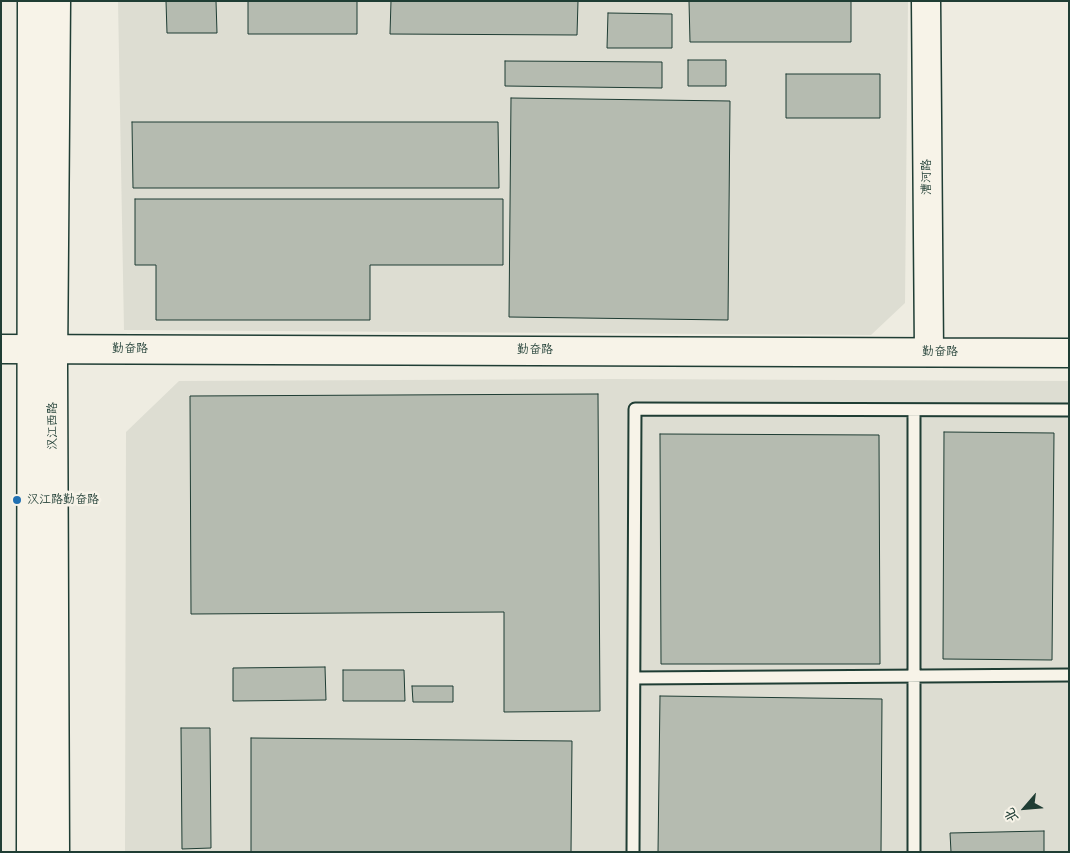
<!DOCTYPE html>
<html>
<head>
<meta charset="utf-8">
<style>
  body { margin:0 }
  #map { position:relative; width:1070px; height:853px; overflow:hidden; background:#eeece1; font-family:"Balsamiq Sans","LXGW WenKai TC",sans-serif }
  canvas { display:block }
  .frame { position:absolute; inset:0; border:2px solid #1f3d34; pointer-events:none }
  .north { position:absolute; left:1000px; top:783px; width:50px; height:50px; -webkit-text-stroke:4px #f7f3e8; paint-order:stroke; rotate:243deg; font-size:14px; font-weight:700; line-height:20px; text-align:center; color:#1f3d34 }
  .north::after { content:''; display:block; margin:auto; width:18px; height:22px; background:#1f3d34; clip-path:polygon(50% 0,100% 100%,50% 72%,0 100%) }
</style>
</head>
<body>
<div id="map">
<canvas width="1070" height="853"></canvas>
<div class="frame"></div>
<div class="north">北</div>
</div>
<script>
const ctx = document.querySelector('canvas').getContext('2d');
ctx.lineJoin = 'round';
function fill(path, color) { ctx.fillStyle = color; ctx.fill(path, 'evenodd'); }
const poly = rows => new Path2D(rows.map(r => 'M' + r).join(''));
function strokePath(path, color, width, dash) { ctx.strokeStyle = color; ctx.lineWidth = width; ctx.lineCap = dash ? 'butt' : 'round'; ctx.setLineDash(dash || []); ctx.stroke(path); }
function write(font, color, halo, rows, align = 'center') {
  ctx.font = font + ' "Balsamiq Sans","LXGW WenKai TC",sans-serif'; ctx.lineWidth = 5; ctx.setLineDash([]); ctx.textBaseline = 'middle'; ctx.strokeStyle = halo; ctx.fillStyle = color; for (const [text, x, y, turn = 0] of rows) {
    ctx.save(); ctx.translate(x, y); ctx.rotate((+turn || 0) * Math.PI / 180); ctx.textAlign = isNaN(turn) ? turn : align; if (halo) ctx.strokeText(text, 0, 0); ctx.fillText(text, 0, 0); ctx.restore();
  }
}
fill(poly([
  [118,1,908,1,905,303,871,335,124,330],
  [614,379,1069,381,1069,852,125,852,126,432,179,381]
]), '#ddddd2');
const building = poly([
  [166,1,216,1,217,33,167,33,166,1],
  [248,1,357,1,357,34,248,34,248,1],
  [391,1,578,1,577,35,390,34,391,1],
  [689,1,851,1,851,42,690,42,689,1],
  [608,13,672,14,672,48,607,48,608,13],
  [688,60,726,60,726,86,688,86,688,60],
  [505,61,662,62,662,88,505,86,505,61],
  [786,74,880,74,880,118,786,118,786,74],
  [511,98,730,101,728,320,509,317,511,98],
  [132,122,498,122,499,188,133,188,132,122],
  [135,199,503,199,503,265,370,265,370,320,156,320,156,265,135,265,135,199],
  [598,394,600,711,504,712,504,612,191,614,190,396,598,394],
  [944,432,1054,433,1052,660,943,659,944,432],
  [660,434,879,435,880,664,661,664,660,434],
  [325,667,326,700,233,701,233,668,325,667],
  [343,670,404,670,405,701,343,701,343,670],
  [412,686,453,686,453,702,413,702,412,686],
  [660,696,882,699,881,852,658,852,660,696],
  [181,728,210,728,211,848,182,849,181,728],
  [251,738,572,741,571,852,251,852,251,738],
  [1044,831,1044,852,951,852,950,833,1044,831]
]);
fill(building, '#b5bbb0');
strokePath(building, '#1f3d34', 1);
const service = poly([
  [634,678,1069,675],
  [633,852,635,409,1069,410],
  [914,852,914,410]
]);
const tertiary = poly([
  [926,1,929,352],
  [1,349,1069,353]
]);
const secondary = poly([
  [31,852,32,1],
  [55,852,53,366,56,1]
]);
strokePath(service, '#1f3d34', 15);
strokePath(tertiary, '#1f3d34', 31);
strokePath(secondary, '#1f3d34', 31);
strokePath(service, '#f7f3e8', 11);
strokePath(tertiary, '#f7f3e8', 28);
strokePath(secondary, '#f7f3e8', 28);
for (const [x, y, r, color] of [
  [17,500,5,"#1f6fb2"]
]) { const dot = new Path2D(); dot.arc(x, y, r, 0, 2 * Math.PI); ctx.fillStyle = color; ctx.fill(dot); strokePath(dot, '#f7f3e8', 2); }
write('12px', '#1f3d34', '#f7f3e8', [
  ["漕河路",927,177,-90],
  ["勤奋路",130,349],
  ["勤奋路",535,350],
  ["勤奋路",940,352],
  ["汉江西路",53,426,-90]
]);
write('12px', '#1f3d34', '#f7f3e8', [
  ["汉江路勤奋路",27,500]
], 'left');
</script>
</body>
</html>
